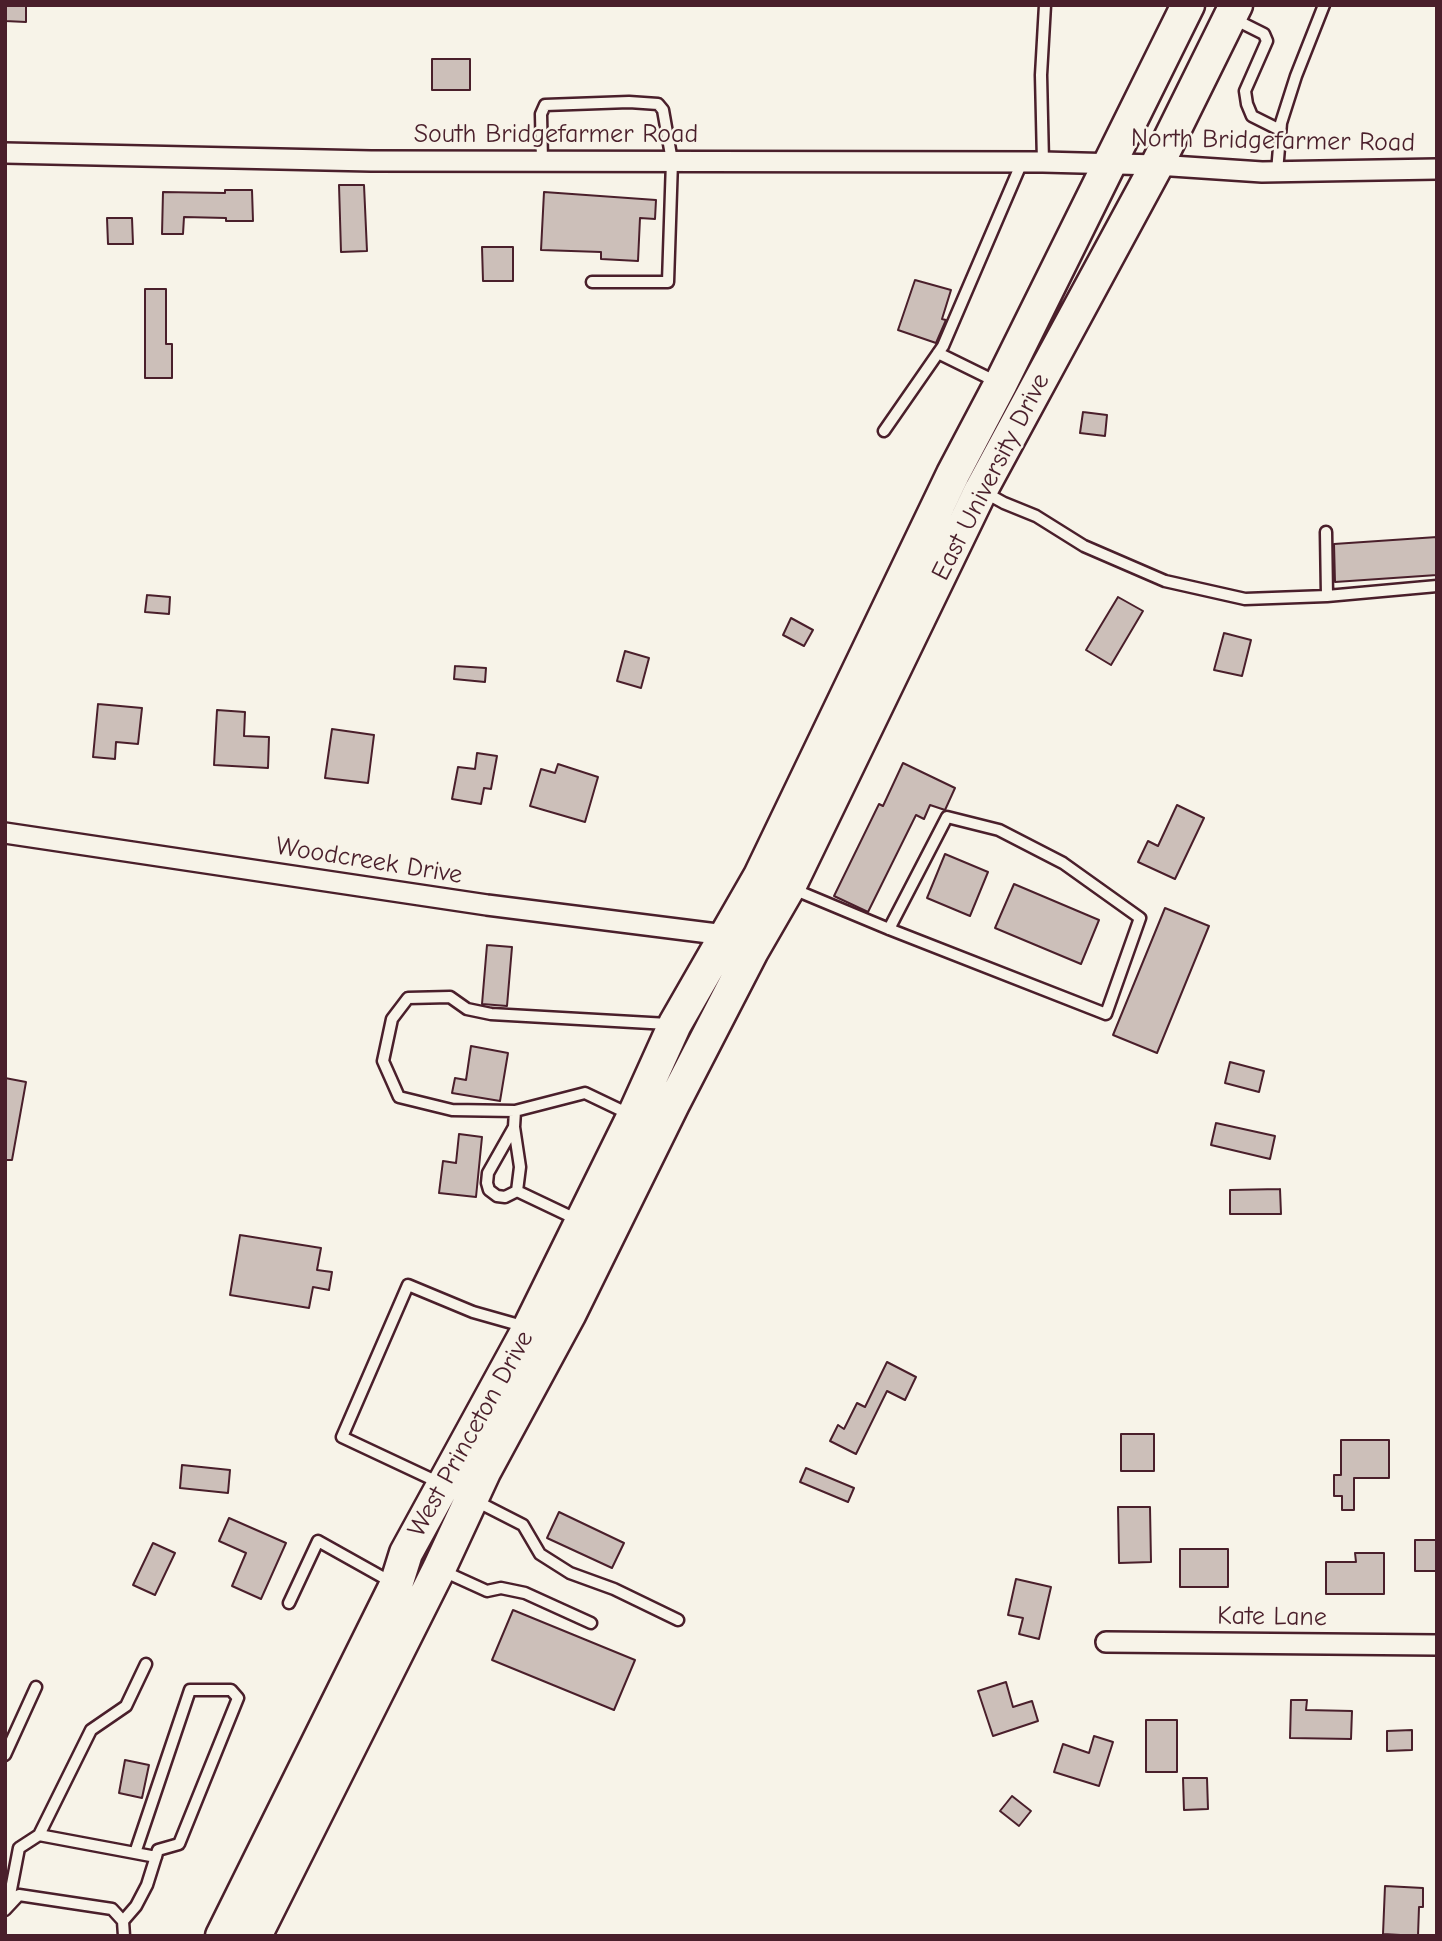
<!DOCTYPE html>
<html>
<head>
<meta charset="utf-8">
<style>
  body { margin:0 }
  #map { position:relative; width:1442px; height:1941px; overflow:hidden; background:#f7f3e8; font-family:"Comic Neue",sans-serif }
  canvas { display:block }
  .frame { position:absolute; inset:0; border:7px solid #4a1f2b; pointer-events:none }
</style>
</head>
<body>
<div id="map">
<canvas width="1442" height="1941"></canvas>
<div class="frame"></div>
</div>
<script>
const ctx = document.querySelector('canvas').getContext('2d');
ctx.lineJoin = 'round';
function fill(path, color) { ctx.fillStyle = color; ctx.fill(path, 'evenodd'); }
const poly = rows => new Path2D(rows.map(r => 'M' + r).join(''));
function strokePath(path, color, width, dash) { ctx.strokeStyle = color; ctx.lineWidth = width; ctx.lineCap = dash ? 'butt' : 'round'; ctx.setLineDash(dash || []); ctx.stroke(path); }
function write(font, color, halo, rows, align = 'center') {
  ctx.font = font + ' "Comic Neue",sans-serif'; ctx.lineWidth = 5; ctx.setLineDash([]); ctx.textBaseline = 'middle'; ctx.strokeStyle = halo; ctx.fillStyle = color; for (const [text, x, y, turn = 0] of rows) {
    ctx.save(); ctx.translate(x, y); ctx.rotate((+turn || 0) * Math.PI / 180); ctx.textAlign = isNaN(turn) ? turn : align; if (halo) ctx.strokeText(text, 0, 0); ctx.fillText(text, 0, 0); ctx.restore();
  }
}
const building = poly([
  [5,5,26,5,26,22,5,21,5,5],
  [432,59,470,59,470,90,432,90,432,59],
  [339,185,364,185,367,251,341,252,339,185],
  [225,190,252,190,253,221,226,221,226,218,184,217,183,234,162,234,163,192,225,193,225,190],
  [544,192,656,200,655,219,640,218,638,261,601,259,601,252,541,250,544,192],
  [107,218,132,218,133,244,108,244,107,218],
  [482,247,513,247,513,281,483,281,482,247],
  [915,280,951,290,942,319,946,320,936,343,898,330,915,280],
  [145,289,166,289,166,344,172,344,172,378,145,378,145,289],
  [1083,412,1107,415,1105,436,1080,433,1083,412],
  [1437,537,1437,575,1335,582,1334,544,1437,537],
  [147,595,170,597,169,614,145,612,147,595],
  [1118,597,1143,611,1111,665,1086,650,1118,597],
  [791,618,813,630,804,646,783,635,791,618],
  [1224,633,1251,640,1242,676,1214,670,1224,633],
  [625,651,649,658,641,688,617,681,625,651],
  [455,666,486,668,485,682,454,679,455,666],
  [98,704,142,708,138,744,116,742,115,759,93,757,98,704],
  [217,710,245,712,244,736,269,737,268,768,214,765,217,710],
  [332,729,374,735,368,783,325,778,332,729],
  [477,753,497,756,491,789,484,788,481,804,452,799,458,767,475,769,477,753],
  [903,763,955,788,945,810,930,805,924,819,916,815,868,912,834,896,879,804,883,806,903,763],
  [558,764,598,777,585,822,530,806,541,769,555,773,558,764],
  [1177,805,1204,818,1175,879,1138,862,1148,841,1158,846,1177,805],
  [945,854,988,872,970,916,927,898,945,854],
  [1014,884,1099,920,1081,964,995,928,1014,884],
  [1165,908,1209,926,1157,1053,1113,1035,1165,908],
  [487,945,512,947,507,1006,482,1004,487,945],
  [471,1046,508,1053,500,1101,452,1093,455,1078,466,1080,471,1046],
  [1230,1062,1264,1071,1259,1092,1225,1083,1230,1062],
  [5,1078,26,1082,12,1160,5,1160,5,1078],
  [1216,1123,1275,1136,1270,1159,1211,1145,1216,1123],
  [459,1134,482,1137,476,1197,439,1193,443,1161,456,1163,459,1134],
  [1280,1189,1281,1214,1230,1214,1230,1190,1280,1189],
  [240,1235,321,1248,317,1270,332,1272,329,1290,313,1287,309,1308,230,1295,240,1235],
  [887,1362,916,1377,905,1400,887,1391,856,1454,830,1441,838,1425,844,1429,857,1403,865,1407,887,1362],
  [1121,1434,1154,1434,1154,1471,1121,1471,1121,1434],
  [1341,1440,1389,1440,1389,1478,1354,1478,1354,1510,1342,1510,1342,1496,1334,1496,1334,1475,1341,1475,1341,1440],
  [182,1465,230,1470,228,1493,180,1488,182,1465],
  [806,1468,854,1488,848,1502,800,1482,806,1468],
  [1118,1507,1150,1507,1151,1562,1119,1563,1118,1507],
  [559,1512,624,1543,612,1568,547,1538,559,1512],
  [229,1518,286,1543,261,1599,232,1586,246,1553,219,1541,229,1518],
  [1415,1540,1437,1540,1437,1571,1415,1571,1415,1540],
  [153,1543,175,1553,155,1595,133,1585,153,1543],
  [1180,1549,1228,1549,1228,1587,1180,1587,1180,1549],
  [1355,1553,1384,1553,1384,1594,1326,1594,1326,1562,1356,1562,1355,1553],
  [1016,1579,1051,1587,1039,1639,1019,1634,1023,1618,1008,1615,1016,1579],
  [513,1610,635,1660,614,1710,492,1660,513,1610],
  [1006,1682,1013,1707,1032,1701,1038,1721,993,1736,978,1691,1006,1682],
  [1291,1700,1307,1700,1306,1710,1352,1711,1351,1739,1290,1738,1291,1700],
  [1146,1720,1177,1720,1177,1772,1146,1772,1146,1720],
  [1412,1730,1412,1750,1387,1751,1387,1731,1412,1730],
  [1094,1736,1113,1742,1099,1786,1054,1772,1063,1744,1089,1753,1094,1736],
  [125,1760,149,1765,142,1798,119,1793,125,1760],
  [1183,1778,1207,1778,1208,1809,1184,1810,1183,1778],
  [1012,1796,1031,1811,1019,1826,1000,1811,1012,1796],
  [1385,1886,1423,1888,1423,1907,1419,1907,1418,1936,1383,1934,1385,1886]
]);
fill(building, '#ccbfb9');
strokePath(building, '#4a1f2b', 2);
const service = poly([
  [1234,19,1264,34,1267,41,1245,91,1247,104,1252,116,1280,130],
  [542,161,541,114,545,105,629,102,658,104,663,110,672,161,668,282,592,282],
  [1043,162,1041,75,1045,5],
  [1277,172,1281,123,1296,76,1324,5],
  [938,353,997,382],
  [884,431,943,346,1022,162],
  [984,492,1004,503,1036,516,1084,546,1165,581,1245,599,1327,596,1437,586],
  [1326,532,1327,596],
  [793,889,889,929,1106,1014,1140,918,1063,863,999,830,947,817,889,929],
  [515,1111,514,1127,488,1173,487,1183,489,1190,497,1196,505,1197,517,1191,578,1220],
  [631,1115,585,1093,515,1111,452,1110,399,1097,383,1061,392,1019,408,998,450,997,467,1009,491,1014,668,1024],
  [514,1127,520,1167,517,1191],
  [440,1483,342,1437,408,1285,473,1312,526,1327],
  [476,1501,523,1525,540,1554,570,1573,614,1589,678,1620],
  [443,1571,487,1591,501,1588,525,1593,591,1623],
  [289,1603,318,1541,393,1583],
  [5,1755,36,1687],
  [135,1853,156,1857],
  [8,1905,19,1848,39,1835],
  [5,1910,19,1895,112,1909,123,1921,124,1936],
  [123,1921,136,1906,147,1885,158,1850,179,1844,238,1698,231,1690,190,1690,135,1853,39,1835,91,1730,126,1706,146,1664]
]);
const minor = poly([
  [5,153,371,161,1043,162,1157,165,1262,172,1437,169],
  [5,833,487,905,725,935],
  [1106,1642,1437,1645]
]);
const trunk = poly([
  [222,1936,396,1585,406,1553,529,1328,633,1117,675,1024,760,876,953,474,1001,383,1188,5],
  [255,1936,439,1569,484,1472,569,1315,673,1104,752,951,789,887,981,490,1157,165,1236,5]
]);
strokePath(service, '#4a1f2b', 15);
strokePath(minor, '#4a1f2b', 24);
strokePath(trunk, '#4a1f2b', 37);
strokePath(service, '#f7f3e8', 10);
strokePath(minor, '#f7f3e8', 19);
strokePath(trunk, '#f7f3e8', 32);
write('26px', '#4a1f2b', '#f7f3e8', [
  ["South Bridgefarmer Road",556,135],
  ["North Bridgefarmer Road",1273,141,1],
  ["East University Drive",991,477,-63],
  ["Woodcreek Drive",369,861,9],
  ["West Princeton Drive",471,1434,-61],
  ["Kate Lane",1272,1617,1]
]);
</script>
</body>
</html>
